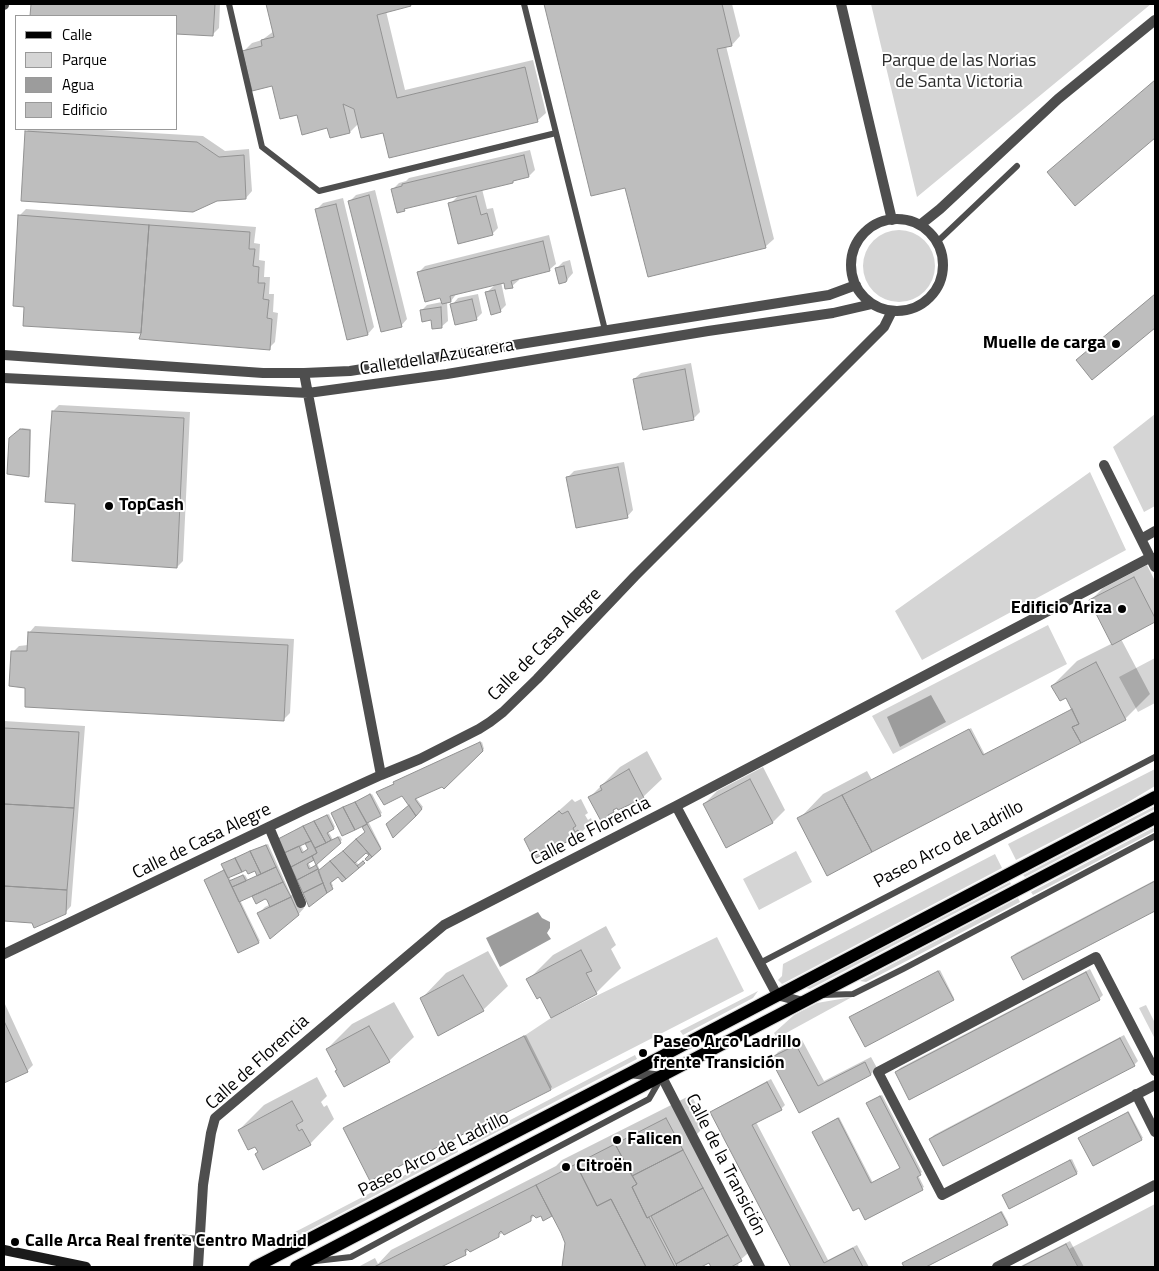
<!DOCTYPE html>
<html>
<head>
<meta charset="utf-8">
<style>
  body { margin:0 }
  #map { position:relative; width:1159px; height:1271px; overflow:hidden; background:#fff; font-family:"Titillium Web",sans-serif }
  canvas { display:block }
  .frame { position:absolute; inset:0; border:5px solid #000; pointer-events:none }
  .legend { position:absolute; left:15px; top:15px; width:162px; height:115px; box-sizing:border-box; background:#fff; border:1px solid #999; margin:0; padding:6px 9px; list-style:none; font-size:15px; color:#000 }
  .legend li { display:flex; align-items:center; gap:10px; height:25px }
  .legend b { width:25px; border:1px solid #999 }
</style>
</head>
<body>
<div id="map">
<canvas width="1159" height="1271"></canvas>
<div class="frame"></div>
<ul class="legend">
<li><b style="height:6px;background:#000"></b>Calle</li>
<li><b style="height:14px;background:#d5d5d5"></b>Parque</li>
<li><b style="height:14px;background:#9c9c9c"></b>Agua</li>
<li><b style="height:14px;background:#bebebe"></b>Edificio</li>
</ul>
</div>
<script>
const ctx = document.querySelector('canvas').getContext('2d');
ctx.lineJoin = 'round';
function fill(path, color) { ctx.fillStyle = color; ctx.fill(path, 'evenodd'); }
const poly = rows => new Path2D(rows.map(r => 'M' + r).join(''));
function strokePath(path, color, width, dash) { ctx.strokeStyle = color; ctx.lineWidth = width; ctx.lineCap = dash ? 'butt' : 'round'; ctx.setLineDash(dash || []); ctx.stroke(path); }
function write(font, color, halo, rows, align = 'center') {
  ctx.font = font + ' "Titillium Web",sans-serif'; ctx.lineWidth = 4; ctx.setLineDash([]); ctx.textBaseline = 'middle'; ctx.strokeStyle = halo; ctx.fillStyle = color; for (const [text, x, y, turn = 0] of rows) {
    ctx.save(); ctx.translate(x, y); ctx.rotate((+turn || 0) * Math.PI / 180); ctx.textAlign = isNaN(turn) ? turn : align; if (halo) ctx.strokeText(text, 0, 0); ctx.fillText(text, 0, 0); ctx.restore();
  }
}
fill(poly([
  [871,4,1151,4,917,197],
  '863 266a36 36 0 1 1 72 0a36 36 0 1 1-72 0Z',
  [1155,414,1155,506,1144,512,1113,447],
  [1090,472,1126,550,922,660,895,611],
  [1048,625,1067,664,893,754,872,716],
  [1155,658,1155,703,1138,712,1119,677],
  [1155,769,1155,786,1125,804,1016,860,1008,844],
  [1155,806,1155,809,1025,877,1023,875],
  [1155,827,1155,831,1033,895,1031,892],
  [796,851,812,882,759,910,743,879],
  [995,854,1002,868,782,984,778,980,782,976,783,964],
  [1010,882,1011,884,810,989,806,988],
  [1018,898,1020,902,866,982,860,981],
  [717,937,744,991,551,1090,524,1036,551,1018],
  [758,991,753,998,683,1035,680,1031],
  [852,997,777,1038,774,1033,794,1015,817,1003],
  [1146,1005,1155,1023,1155,1039,1139,1008],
  [635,1055,637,1059,470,1146,468,1142],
  [457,1148,458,1152,273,1249,270,1245],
  [1155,1204,1155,1267,1078,1267,1069,1249]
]), '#d5d5d5');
fill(poly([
  [931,695,946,722,900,747,887,717],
  [538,912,542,918,550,922,550,928,547,933,551,939,500,967,486,938]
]), '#9c9c9c');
fill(poly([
  [32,4,220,4,219,28,213,34,176,16,32,16],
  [267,4,412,4,386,11,405,90,533,60,546,113,537,121,384,132,359,123,350,132,298,114,244,51,252,43,262,40,274,31],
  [546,4,732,4,740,36,732,45,726,46,774,239,765,247,626,186,592,195],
  [1155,81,1155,136,1075,204,1048,172],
  [29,129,85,129,203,136,225,151,249,149,252,191,246,198,26,132],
  [530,150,535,170,529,176,482,189,487,209,493,208,498,228,492,234,450,204,459,195,408,206,404,210,393,189,399,183,406,181,409,178],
  [375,190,407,319,401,326,350,201,356,195],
  [343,198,374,327,368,334,317,209,323,203],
  [26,209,256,227,254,243,260,244,259,260,265,261,264,277,270,277,269,294,274,294,273,312,278,313,275,342,269,348,143,332,25,305,19,216],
  [549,235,556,264,549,270,518,278,519,280,512,286,505,281,501,282,506,305,500,311,486,293,496,284,457,293,451,301,447,302,448,321,441,327,421,311,427,305,442,302,441,297,419,272,425,266],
  [570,260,573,273,566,281,557,268,563,262],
  [478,294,482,313,476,319,452,305,458,298],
  [691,363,700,412,694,418,644,428,634,379,641,373],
  [59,405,190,412,183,561,177,567,53,411],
  [22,428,31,429,30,474,29,475,10,439],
  [624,462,633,510,627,517,567,478,574,471],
  [1147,565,1155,581,1155,621,1121,639,1150,694,1125,719,799,819,823,794,867,771,872,780,971,728,985,755,1073,709,1066,696,1052,686,1077,661,1113,643,1090,601,1103,588],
  [35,626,294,639,290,713,284,719,26,687,13,652,19,646,28,645,29,633],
  [4,721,85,726,71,906,65,913,33,922,4,920],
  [482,742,484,749,444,787,442,786,416,798,423,807,393,836,410,805,403,795,379,791,395,783,396,781],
  [647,751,662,779,643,797,618,807,601,819,590,797,620,767],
  [763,767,785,810,773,822,704,804,717,791],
  [372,794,382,813,368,821,381,847,342,880,338,875,331,881,333,886,310,905,280,840,329,814,335,827,328,831,333,840,340,836,342,840,317,863,320,871,366,832,362,825,334,812],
  [306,841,309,849,304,852,300,844],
  [366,851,370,855,359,865,355,861],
  [314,858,317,865,311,868,308,862],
  [572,799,575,802,581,799,588,813,585,815,588,820,591,818,592,821,580,834,526,840],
  [268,844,291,895,297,892,304,908,298,915,259,913,265,907,271,904,268,899,253,894,240,900,260,941,258,942,207,879,225,870,224,863],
  [247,869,255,869,258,875,248,880,245,875,231,881,229,876],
  [1155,880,1155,910,1024,979,1012,957,1016,953],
  [606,926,616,945,611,949,621,968,596,993,541,995,528,980,553,955],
  [488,951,508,986,483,1010,422,998,446,973],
  [1090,969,1103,995,1099,999,896,1072,900,1068],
  [940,970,954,998,953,999,853,1015],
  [4,1002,33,1065,27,1071,4,1082],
  [394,1002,414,1037,389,1061,338,1070,327,1049,352,1024],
  [526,1035,552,1087,550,1089,371,1180,345,1128,346,1126],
  [1124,1035,1138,1061,1134,1065,930,1139,934,1135],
  [802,1040,824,1081,871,1057,877,1068,871,1074,799,1112,772,1059,778,1052],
  [317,1077,327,1096,321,1102,324,1107,327,1105,334,1119,310,1144,255,1145,239,1130,264,1105],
  [771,1079,785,1105,781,1109,756,1122,828,1260,857,1245,869,1267,792,1267,711,1113,715,1109],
  [691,1095,707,1124,695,1136,754,1248,739,1261,738,1267,713,1267,710,1261,699,1267,705,1267,563,1267,566,1242,553,1214,544,1219,541,1214,535,1215,530,1220,469,1249,465,1254,438,1267,358,1267,375,1258,378,1264,391,1250,556,1166,562,1160],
  [652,1214,653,1215,643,1222],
  [882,1095,922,1172,918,1175,924,1187,866,1219,813,1132,839,1117,873,1183,901,1168,869,1102],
  [1129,1112,1143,1138,1141,1139,1082,1137],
  [1072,1159,1078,1172,1076,1173,1005,1194],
  [1002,1211,1008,1222,1007,1224,924,1267,906,1267,903,1263,905,1262],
  [1070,1241,1084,1267,1019,1267],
  [751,1265,772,1266,772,1267,749,1267]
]), '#0003');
const building = poly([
  [31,4,215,4,213,36,176,34,176,16,30,16,31,4],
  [266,4,410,4,411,6,377,15,397,98,525,67,538,122,389,158,383,133,361,138,354,109,343,104,350,133,330,138,327,128,302,135,297,115,280,119,272,86,252,91,242,51,262,46,261,40,274,37,266,4],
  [544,4,722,4,732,46,717,49,766,248,648,277,625,188,591,196,544,4],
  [1155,80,1155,138,1075,206,1047,172,1155,80],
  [25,131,197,142,219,157,244,155,246,199,217,201,193,212,21,201,25,131],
  [524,155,529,177,513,181,513,183,404,209,405,211,397,213,391,189,402,186,402,184,524,155],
  [369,195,402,327,381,332,348,201,369,195],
  [476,196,481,215,487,213,493,235,458,244,448,203,476,196],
  [336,204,368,335,347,340,315,209,336,204],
  [18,215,149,225,141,333,23,326,24,307,13,306,18,215],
  [149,225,250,232,249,249,255,249,253,266,259,267,258,283,265,283,263,299,269,300,267,318,272,319,270,350,139,339,141,333,149,225],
  [543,241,550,271,511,281,513,288,505,289,504,283,450,296,451,302,442,304,440,298,425,302,417,272,543,241],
  [564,266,567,280,566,282,559,284,555,268,564,266],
  [495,290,501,312,491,315,485,292,495,290],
  [1155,294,1155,328,1092,380,1076,360,1155,294],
  [472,299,477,320,455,325,450,304,472,299],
  [441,307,442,328,432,329,431,320,422,322,420,310,441,307],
  [685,369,694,420,643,430,633,379,685,369],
  [52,411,184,418,177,568,72,561,75,504,45,502,52,411],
  [20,429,30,430,29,477,7,474,9,438,20,429],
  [618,467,628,518,576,528,566,477,618,467],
  [1134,577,1155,618,1155,622,1112,645,1089,600,1134,577],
  [28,632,288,645,284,721,25,707,25,688,9,686,11,651,27,651,28,632],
  [1096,662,1126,720,1081,743,1072,727,1079,724,1066,698,1060,701,1051,686,1096,662],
  [1072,709,1079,724,1072,727,1081,743,872,852,842,795,969,729,983,755,1072,709],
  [4,728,79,732,74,808,4,804,4,728],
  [480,742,483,751,444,789,442,787,415,799,422,809,416,816,402,796,384,805,376,792,394,784,393,782,480,742],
  [629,769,644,798,618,810,617,808,613,810,614,812,608,815,609,817,601,821,588,797,602,790,600,786,629,769],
  [750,779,773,823,726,848,703,804,750,779],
  [370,794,381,816,367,823,355,802,370,794],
  [842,795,872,852,827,876,797,818,842,795],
  [355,802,367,824,355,830,343,807,355,802],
  [4,804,74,808,67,890,4,886,4,804],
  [409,805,416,816,393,838,386,824,409,805],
  [343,807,355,830,342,836,331,813,343,807],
  [559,811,562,814,568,811,576,826,573,828,575,832,578,830,580,835,534,859,524,839,559,811],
  [327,815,334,829,327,833,331,840,326,843,314,821,327,815],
  [314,821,326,843,315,848,303,826,314,821],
  [367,824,381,849,372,857,356,839,365,832,362,827,367,824],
  [303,826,311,841,284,853,278,839,303,826],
  [338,837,341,843,316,865,312,856,317,853,315,848,338,837],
  [356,839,372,857,367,861,365,859,369,855,366,853,355,863,343,851,356,839],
  [311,841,317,853,291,867,284,853,299,846,302,853,308,849,305,843,311,841],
  [266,845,276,867,261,874,250,851,266,845],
  [250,851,261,874,257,876,255,871,248,874,246,870,242,872,235,858,250,851],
  [343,851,359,868,346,879,330,861,343,851],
  [312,856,314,860,307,864,309,869,316,865,318,869,297,880,291,867,312,856],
  [235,858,242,872,228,878,221,864,235,858],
  [330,861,346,879,342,882,338,877,330,883,333,889,327,893,318,871,330,861],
  [363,861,365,863,359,868,357,866,363,861],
  [276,867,283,882,239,902,232,887,276,867],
  [318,869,323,883,303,893,297,880,318,869],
  [224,870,259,943,238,953,204,880,224,870],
  [243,875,246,881,232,887,229,881,243,875],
  [1155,881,1155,911,1023,980,1011,957,1155,881],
  [283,882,291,897,270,907,267,900,265,899,256,904,252,896,283,882],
  [323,883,327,893,309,907,303,893,323,883],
  [4,886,67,890,66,914,34,928,32,923,4,921,4,886],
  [291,897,299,915,270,939,257,913,291,897],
  [581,950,592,971,586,973,597,994,551,1018,540,997,537,999,526,979,581,950],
  [938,971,954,1000,865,1047,849,1017,938,971],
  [1086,972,1100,1000,909,1100,895,1072,1086,972],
  [463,975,484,1011,438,1036,420,998,463,975],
  [4,1021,28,1072,4,1083,4,1021],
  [369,1026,390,1062,344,1087,335,1071,337,1070,326,1049,369,1026],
  [524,1036,551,1090,370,1181,343,1128,524,1036],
  [1120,1038,1135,1066,943,1166,929,1139,1120,1038],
  [796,1045,818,1086,865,1062,871,1075,799,1113,770,1058,796,1045],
  [767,1082,782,1110,752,1125,824,1263,853,1248,863,1267,791,1267,710,1112,767,1082],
  [880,1096,921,1175,917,1177,923,1190,865,1220,859,1208,853,1211,812,1132,838,1118,871,1183,900,1168,866,1103,880,1096],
  [292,1101,303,1121,296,1125,299,1131,302,1129,311,1145,263,1170,255,1154,258,1152,255,1147,248,1150,238,1130,292,1101],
  [1128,1112,1142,1140,1093,1166,1078,1138,1128,1112],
  [666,1118,683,1150,632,1176,615,1144,666,1118],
  [615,1144,637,1184,632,1187,647,1218,649,1217,675,1267,646,1267,611,1199,597,1206,576,1164,615,1144],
  [683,1150,703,1188,647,1218,632,1187,637,1184,632,1176,683,1150],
  [1070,1160,1077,1174,1009,1209,1002,1195,1070,1160],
  [576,1164,597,1206,611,1199,646,1267,562,1267,565,1243,561,1233,536,1185,576,1164],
  [536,1185,552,1216,543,1221,541,1216,536,1218,533,1215,531,1216,531,1221,504,1235,501,1231,499,1233,499,1237,470,1252,467,1249,465,1250,466,1255,441,1267,374,1267,536,1185],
  [703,1188,728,1235,676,1264,651,1216,703,1188],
  [1001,1212,1008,1225,926,1267,904,1267,902,1263,1001,1212],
  [728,1235,742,1261,731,1267,711,1267,709,1263,701,1267,677,1267,676,1264,728,1235],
  [1066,1244,1078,1267,1021,1267,1066,1244]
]);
fill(building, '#bebebe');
strokePath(building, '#929292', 1);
const primary = poly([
  [255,1267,630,1073,1155,797],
  [296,1267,1155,818]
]);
strokePath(primary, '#dbdbdb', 14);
strokePath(poly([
  [229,4,262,147,319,191,556,133],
  [524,4,605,330],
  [937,242,1017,166],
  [760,963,1155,757],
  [823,995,853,994,903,969,1155,836],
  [176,1237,200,1239],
  [316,1261,351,1257,416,1222,649,1099,660,1080]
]), '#4e4e4e', 6);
strokePath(poly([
  [841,4,892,220],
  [4,5,4,4],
  '851 265a46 46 0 1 1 92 0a46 46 0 1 1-92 0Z',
  [920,225,940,209,1058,99,1155,20],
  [4,355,263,373,304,373,350,371,829,295,856,285],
  [304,373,381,775],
  [4,378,308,393,447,374,708,331,833,313,872,304],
  [1104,465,1155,567],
  [1141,539,1155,531],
  [676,806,777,995,803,1002],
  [269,827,301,903],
  [4,954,306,809,381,775,420,759,479,729,490,722,503,712,537,679,635,576,884,327,892,311],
  [1155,1071,1096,957,878,1072,942,1195,1155,1085],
  [630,1073,662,1077,760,1267],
  [1136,1094,1155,1132],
  [198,1267,203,1185,211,1133,215,1118,444,925,676,806,1151,557],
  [997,1267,1155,1185]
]), '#4e4e4e', 10);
strokePath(poly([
  [4,1250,86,1267]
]), '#1b1b1b', 10);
strokePath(primary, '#000', 12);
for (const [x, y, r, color] of [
  [1116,344,5,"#000"],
  [109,506,5,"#000"],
  [1122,609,5,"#000"],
  [643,1053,5,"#000"],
  [617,1140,5,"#000"],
  [566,1167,5,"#000"],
  [15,1242,5,"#000"]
]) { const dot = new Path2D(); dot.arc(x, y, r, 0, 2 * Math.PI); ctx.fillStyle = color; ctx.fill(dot); strokePath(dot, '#fff', 2); }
write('18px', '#2c2c2c', '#fff', [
  ["Parque de las Norias",959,62],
  ["de Santa Victoria",959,83]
]);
write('bold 18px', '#000', '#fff', [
  ["Muelle de carga",1106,344,"right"],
  ["TopCash",119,506],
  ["Edificio Ariza",1112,609,"right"],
  ["Paseo Arco Ladrillo",653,1043],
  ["frente Transición",653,1064],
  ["Falicen",627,1140],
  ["Citroën",576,1167],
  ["Calle Arca Real frente Centro Madrid",25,1242]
], 'left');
write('18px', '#000', '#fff', [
  ["Calle de la Azucarera",437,358,-9],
  ["Calle de Casa Alegre",545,645,-45],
  ["Calle de Florencia",591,832,-27],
  ["Calle de Casa Alegre",202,842,-26],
  ["Paseo Arco de Ladrillo",949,845,-28],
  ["Calle de Florencia",258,1063,-42],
  ["Paseo Arco de Ladrillo",434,1155,-27],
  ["Calle de la Transición",725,1165,63]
]);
</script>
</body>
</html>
